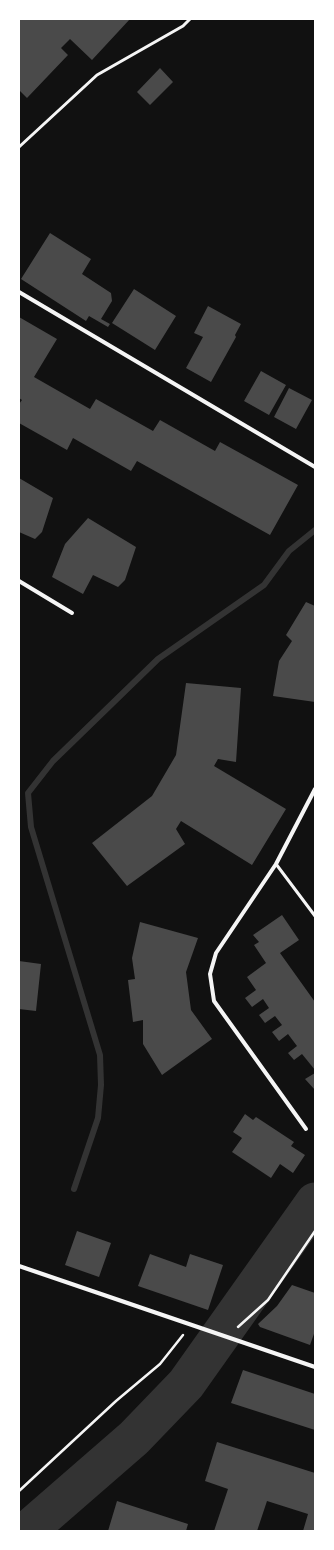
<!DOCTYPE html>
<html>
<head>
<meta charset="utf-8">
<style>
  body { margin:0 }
  #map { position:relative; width:334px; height:1550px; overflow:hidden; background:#111; font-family:Commissioner,sans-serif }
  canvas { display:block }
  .frame { position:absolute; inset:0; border:20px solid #fff; pointer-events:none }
</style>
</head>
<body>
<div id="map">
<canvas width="334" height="1550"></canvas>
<div class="frame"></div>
</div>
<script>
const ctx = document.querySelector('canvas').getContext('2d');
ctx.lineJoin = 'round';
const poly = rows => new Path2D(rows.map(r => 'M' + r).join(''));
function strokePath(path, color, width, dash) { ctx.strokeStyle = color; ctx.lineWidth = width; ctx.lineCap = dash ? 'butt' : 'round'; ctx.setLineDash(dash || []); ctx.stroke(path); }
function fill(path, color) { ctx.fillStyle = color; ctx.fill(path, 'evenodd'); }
strokePath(poly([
  [74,1189,98,1118,101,1085,100,1055,31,827,28,793,53,761,158,659,264,585,289,551,315,530]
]), '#333', 6);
strokePath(poly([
  [27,1531,134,1438,186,1384,315,1202]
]), '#333', 39);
fill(poly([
  [19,19,130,19,92,60,70,39,61,48,68,55,27,98,19,90],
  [160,68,173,82,150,105,137,92],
  [50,233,91,259,82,274,111,293,112,301,101,319,110,324,108,327,89,316,86,321,21,279],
  [134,289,176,316,155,350,112,323],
  [208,306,241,324,235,335,236,337,211,382,186,368,203,337,194,333],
  [19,317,57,339,34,377,90,409,96,399,153,431,160,420,215,451,220,442,298,485,270,535,137,461,131,471,73,438,67,450,19,423,19,404,22,400,19,398],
  [261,371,286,385,269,415,244,401],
  [289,388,312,400,296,429,274,417],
  [19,478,53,498,42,532,35,539,19,532],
  [88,518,136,547,125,580,118,587,93,575,83,594,52,577,65,544],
  [306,602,315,606,315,702,273,696,279,661,292,641,286,635],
  [186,683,241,688,236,762,218,759,214,766,286,809,252,865,181,821,176,829,185,844,127,886,92,843,152,796,176,755],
  [282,915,299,940,280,953,315,1002,315,1070,302,1054,294,1060,288,1053,297,1046,288,1034,279,1041,272,1032,282,1025,275,1016,265,1023,259,1015,269,1008,263,999,252,1007,245,998,256,990,247,977,266,963,254,945,259,942,253,935],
  [140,922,198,938,186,972,191,1010,212,1039,162,1075,143,1044,143,1020,133,1022,128,980,135,979,132,958],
  [19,961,41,964,36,1011,19,1009],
  [315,1073,315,1090,305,1079],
  [245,1114,253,1120,256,1117,294,1142,291,1146,305,1155,293,1173,280,1164,271,1178,232,1152,242,1138,233,1132],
  [77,1231,111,1243,99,1277,65,1265],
  [150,1254,186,1267,190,1254,223,1265,208,1310,138,1286],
  [292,1285,315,1293,315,1331,310,1345,260,1327,258,1324,277,1306],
  [243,1370,315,1394,315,1430,231,1403],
  [217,1442,315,1473,315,1531,303,1531,308,1514,267,1501,257,1531,214,1531,228,1489,205,1481],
  [117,1501,188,1524,186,1531,108,1531]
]), '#4a4a4a');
strokePath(poly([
  [238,1327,268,1300,315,1231],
  [19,1491,116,1401,160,1364,183,1335]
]), '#f5f5f5', 2.5);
strokePath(poly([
  [19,147,97,75,183,26,190,19],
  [276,864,315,916]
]), '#f5f5f5', 3);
strokePath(poly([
  [19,292,315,467],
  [19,581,72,613],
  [306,1129,214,1001,210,974,216,953,276,864,315,789],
  [19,1266,315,1367]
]), '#f5f5f5', 4);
</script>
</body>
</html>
